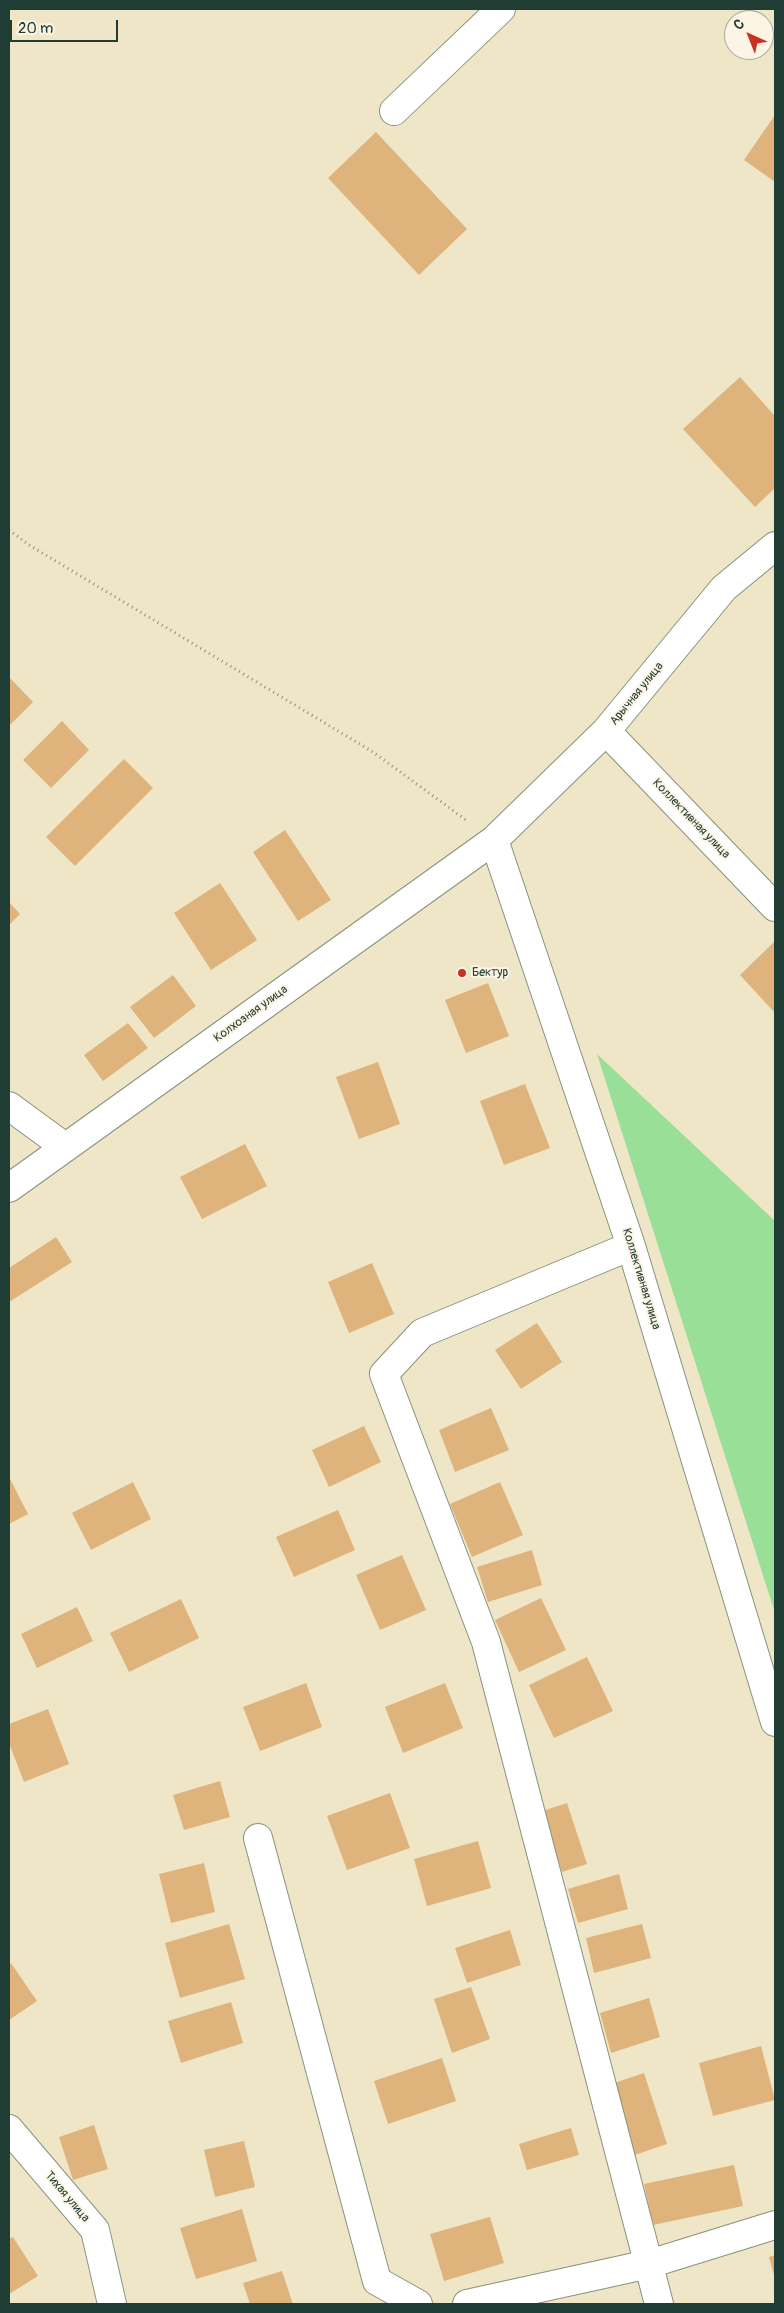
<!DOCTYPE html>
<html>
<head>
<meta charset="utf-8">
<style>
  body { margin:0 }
  #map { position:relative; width:784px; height:2313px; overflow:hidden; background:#efe6c8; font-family:Pangolin,sans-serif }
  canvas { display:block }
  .frame { position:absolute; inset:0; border:10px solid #1f3d34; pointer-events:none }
  .north { position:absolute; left:724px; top:10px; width:50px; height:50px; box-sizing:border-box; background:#fcf5e5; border:1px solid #a4ab9e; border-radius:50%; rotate:316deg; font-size:14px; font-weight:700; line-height:20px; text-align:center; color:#1f3d34 }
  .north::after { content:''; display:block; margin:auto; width:18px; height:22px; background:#c8321e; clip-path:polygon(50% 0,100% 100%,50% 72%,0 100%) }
  .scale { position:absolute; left:10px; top:20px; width:108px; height:22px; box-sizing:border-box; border:2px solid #1f3d34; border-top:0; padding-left:6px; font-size:15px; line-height:18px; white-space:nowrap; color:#1f3d34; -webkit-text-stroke:4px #fcf5e5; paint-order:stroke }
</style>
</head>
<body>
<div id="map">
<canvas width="784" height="2313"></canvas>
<div class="frame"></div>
<div class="north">С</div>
<div class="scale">20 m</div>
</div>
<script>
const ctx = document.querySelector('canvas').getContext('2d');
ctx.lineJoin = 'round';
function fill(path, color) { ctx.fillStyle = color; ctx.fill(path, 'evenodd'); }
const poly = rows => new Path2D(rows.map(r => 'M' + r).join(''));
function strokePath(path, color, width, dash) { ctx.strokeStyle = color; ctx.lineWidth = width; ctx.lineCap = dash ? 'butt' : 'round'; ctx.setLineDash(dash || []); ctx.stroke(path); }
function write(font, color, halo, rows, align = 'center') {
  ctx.font = font + ' Pangolin,sans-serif'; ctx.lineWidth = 4; ctx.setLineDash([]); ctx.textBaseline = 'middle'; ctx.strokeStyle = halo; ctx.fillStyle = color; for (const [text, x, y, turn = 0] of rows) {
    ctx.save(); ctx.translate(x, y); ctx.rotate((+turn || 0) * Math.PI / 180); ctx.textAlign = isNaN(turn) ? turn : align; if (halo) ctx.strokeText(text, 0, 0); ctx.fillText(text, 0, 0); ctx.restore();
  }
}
fill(poly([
  [597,1054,775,1221,775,1613,726,1459]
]), '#9adf97');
fill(poly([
  [775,115,775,182,744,160],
  [376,132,467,229,419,275,328,178],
  [740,377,775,416,775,488,755,507,683,429],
  [9,677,33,702,9,726],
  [62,721,89,750,51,788,23,760],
  [124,759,153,788,75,866,46,837],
  [285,830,331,900,298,921,253,852],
  [220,883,257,940,211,970,174,913],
  [9,902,20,914,9,925],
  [775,941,775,1013,740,975],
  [173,975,196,1006,154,1038,130,1007],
  [488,983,509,1036,466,1053,445,1000],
  [128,1023,148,1048,103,1081,84,1055],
  [378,1062,400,1124,359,1139,336,1077],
  [525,1084,550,1148,504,1165,480,1101],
  [245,1144,267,1186,202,1219,180,1177],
  [56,1237,72,1262,9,1302,9,1268],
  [372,1263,394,1314,349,1333,328,1282],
  [537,1323,562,1362,521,1389,495,1350],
  [491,1408,509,1450,455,1472,439,1430],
  [364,1426,381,1462,329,1487,312,1450],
  [9,1477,28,1514,9,1524],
  [133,1482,151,1519,91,1550,72,1513],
  [500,1482,523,1535,472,1557,450,1504],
  [338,1510,355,1550,294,1577,276,1537],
  [532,1550,542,1585,488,1602,477,1567],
  [402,1555,426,1610,380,1630,356,1575],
  [541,1598,566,1650,519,1672,495,1620],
  [181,1599,199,1638,129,1672,110,1633],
  [77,1607,93,1641,37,1668,21,1634],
  [587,1657,613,1711,554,1738,529,1685],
  [306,1683,322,1727,260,1751,243,1707],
  [445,1683,463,1728,403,1753,385,1707],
  [48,1709,69,1764,24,1782,9,1743,9,1724],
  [220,1781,230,1817,184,1830,173,1795],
  [390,1793,410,1848,347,1870,327,1816],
  [567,1803,587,1864,562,1872,542,1811],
  [478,1841,491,1888,427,1906,414,1859],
  [204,1863,215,1912,171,1923,159,1874],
  [619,1874,628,1909,578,1923,568,1889],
  [229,1924,245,1979,180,1998,165,1943],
  [642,1924,651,1958,594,1973,586,1938],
  [510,1930,521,1965,467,1983,455,1948],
  [11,1963,37,2001,9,2020,9,1965],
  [471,1987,490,2039,452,2053,434,1999],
  [649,1998,660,2037,611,2053,600,2013],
  [231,2002,243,2043,181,2063,168,2021],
  [761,2046,775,2100,713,2116,699,2063],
  [442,2058,456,2101,388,2124,374,2081],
  [644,2073,667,2144,629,2157,605,2086],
  [94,2125,108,2169,73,2180,59,2137],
  [571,2128,579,2155,527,2170,519,2144],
  [244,2141,255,2187,215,2197,204,2150],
  [734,2165,743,2206,653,2225,644,2184],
  [242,2209,257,2261,196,2279,180,2228],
  [490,2217,504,2263,444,2281,430,2234],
  [13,2237,38,2276,9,2294,9,2239],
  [775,2255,775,2279,769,2257],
  [282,2271,293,2304,250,2304,243,2283]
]), '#deb37c');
const minor = poly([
  [394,111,501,9],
  [606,731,775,907],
  [494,840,631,1246,775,1722],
  [9,1106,65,1147],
  [9,1188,494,840,606,731,724,588,775,546],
  [631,1246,422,1333,384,1374,486,1642,659,2304],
  [258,1838,377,2281,418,2304],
  [9,2129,95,2230,112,2304],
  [467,2304,649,2264,775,2225]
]);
strokePath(minor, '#87927e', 30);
strokePath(poly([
  [9,530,29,545,373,752,466,820]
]), '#87927e', 3, [1, 4]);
strokePath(minor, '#fff', 28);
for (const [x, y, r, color] of [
  [462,973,5,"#c8321e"]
]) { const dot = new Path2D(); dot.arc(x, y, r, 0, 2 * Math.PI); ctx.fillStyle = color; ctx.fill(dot); strokePath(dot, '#fcf5e5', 2); }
write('12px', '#1f3d34', '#fcf5e5', [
  ["Арычная улица",637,694,-51],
  ["Коллективная улица",691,819,46],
  ["Колхозная улица",251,1014,-36],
  ["Коллективная улица",641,1279,73],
  ["Тихая улица",67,2197,50]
]);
write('12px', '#1f3d34', '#fcf5e5', [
  ["Бектур",472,973]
], 'left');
</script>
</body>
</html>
